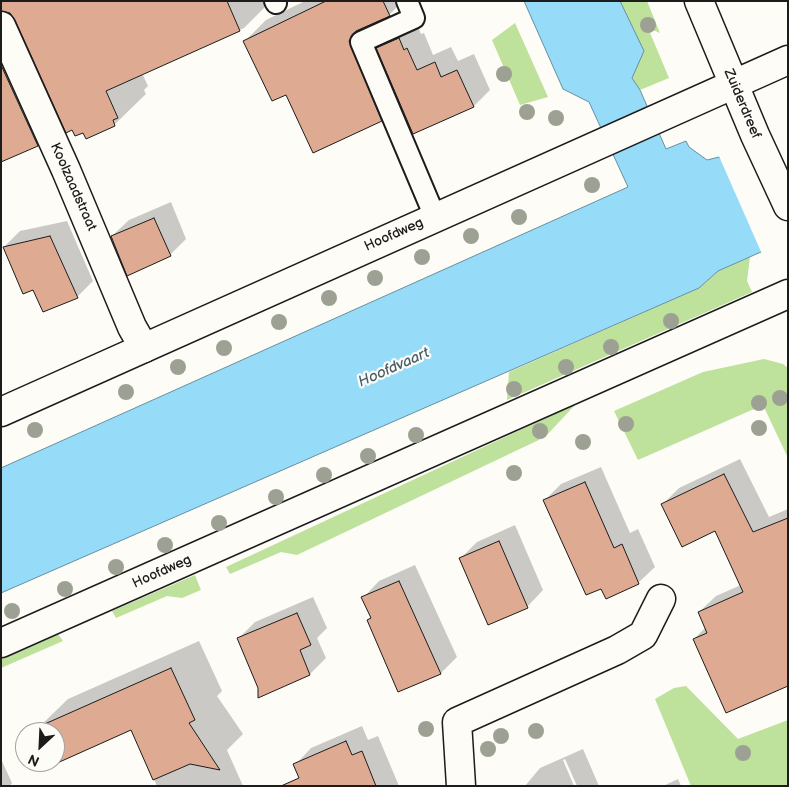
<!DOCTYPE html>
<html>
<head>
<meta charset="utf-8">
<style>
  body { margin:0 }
  #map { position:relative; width:789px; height:787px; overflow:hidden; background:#fdfcf7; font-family:"Balsamiq Sans",sans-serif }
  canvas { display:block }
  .frame { position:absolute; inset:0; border:2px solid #1c1c1c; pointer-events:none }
  .north { position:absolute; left:15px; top:722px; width:50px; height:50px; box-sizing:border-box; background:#fdfcf7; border:1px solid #a3a29f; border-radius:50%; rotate:205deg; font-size:14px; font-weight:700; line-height:20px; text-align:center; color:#1c1c1c }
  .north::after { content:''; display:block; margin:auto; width:18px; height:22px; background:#1c1c1c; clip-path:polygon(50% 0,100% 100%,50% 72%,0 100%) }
</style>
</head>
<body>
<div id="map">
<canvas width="789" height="787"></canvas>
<div class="frame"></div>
<div class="north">N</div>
</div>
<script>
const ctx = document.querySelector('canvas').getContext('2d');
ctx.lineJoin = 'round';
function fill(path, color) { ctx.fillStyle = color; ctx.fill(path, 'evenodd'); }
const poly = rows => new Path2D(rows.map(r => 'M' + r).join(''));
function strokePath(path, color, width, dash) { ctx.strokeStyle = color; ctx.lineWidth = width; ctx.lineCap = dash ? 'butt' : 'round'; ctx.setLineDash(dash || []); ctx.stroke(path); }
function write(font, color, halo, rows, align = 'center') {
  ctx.font = font + ' "Balsamiq Sans",sans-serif'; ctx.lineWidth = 4.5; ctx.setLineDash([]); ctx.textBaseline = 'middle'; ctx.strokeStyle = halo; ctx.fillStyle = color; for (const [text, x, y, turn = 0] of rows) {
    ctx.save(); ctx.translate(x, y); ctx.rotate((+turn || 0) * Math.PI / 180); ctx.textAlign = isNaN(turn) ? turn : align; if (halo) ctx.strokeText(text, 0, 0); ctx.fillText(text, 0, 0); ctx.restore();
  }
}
fill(poly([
  [620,1,647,1,660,33,648,28,669,78,640,90,632,78,643,51],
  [515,23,548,97,520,105,492,40],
  [750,257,747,281,752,292,507,400,509,372,699,288,718,271],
  [764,359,783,364,788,368,788,458,763,405,638,460,614,411,703,372],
  [576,404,545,437,297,555,281,552,230,574,226,567],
  [195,575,201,590,182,598,167,596,116,618,112,611],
  [58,634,63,641,1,668,1,659],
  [686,686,738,739,788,720,788,786,691,786,655,699,674,688]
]), '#bee19b');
const water = poly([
  [524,1,620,1,644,51,632,78,640,90,666,149,686,141,689,147,707,160,719,157,788,240,718,271,699,288,1,593,1,468,628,187,589,102,563,89,524,1]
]);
fill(water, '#96dcf8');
strokePath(water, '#658fa0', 1);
fill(poly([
  [788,124,788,243,762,254,718,154]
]), '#fdfcf7');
fill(poly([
  [17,1,271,1,244,28,142,73,148,86,144,90,146,94,114,125],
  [305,1,403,1,389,15,371,23,380,46,394,32,416,22,421,34,424,33,433,55,451,47,458,61,474,54,490,90,474,106,400,101,381,120,287,93,245,41,266,20],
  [6,59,52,130,37,145,1,161,1,61],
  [171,202,186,239,170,255,112,236,129,220],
  [67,221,93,281,77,297,34,288,4,247,20,231],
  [740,459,769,517,788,509,788,684,694,639,706,627,699,612,716,596,741,585,716,530,663,504,679,488],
  [601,467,630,533,638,529,655,567,638,583,601,587,544,501,561,484],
  [515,525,543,590,527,607,461,558,477,542],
  [415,565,457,657,441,673,399,691,368,620,371,617,363,598,379,581],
  [313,597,327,628,317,638,326,658,310,674,259,688,239,638,255,622],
  [199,641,222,691,217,696,243,734,227,750,243,786,157,786,131,729,55,761,55,732,42,732,39,727,68,699],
  [362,726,368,740,378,736,399,786,304,786,295,765,311,748],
  [583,749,599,786,577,786,565,759,563,760,574,786,525,786,540,768],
  [1,759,12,783,10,786,1,786],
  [678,779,681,786,663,786]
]), '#0003');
const building = poly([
  [1,1,227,1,240,31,106,91,118,118,113,120,115,126,86,139,83,133,75,136,72,130,66,133,15,20,10,13,1,11,1,1],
  [326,1,383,1,390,16,356,31,349,41,382,121,313,153,286,95,272,101,243,41,326,1],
  [399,38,404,50,407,48,417,70,435,62,441,77,457,70,474,107,413,134,376,48,399,38],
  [1,65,38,146,1,162,1,65],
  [154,218,171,256,127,276,111,236,154,218],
  [50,236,78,298,43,312,33,290,23,294,3,247,50,236],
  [724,474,753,532,788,518,788,686,726,713,693,639,707,633,698,612,743,592,715,531,682,547,661,504,724,474],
  [585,482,614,548,622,544,639,584,606,599,601,589,586,595,543,500,585,482],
  [499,541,528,608,488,625,459,558,499,541],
  [399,581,441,674,398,692,367,620,371,618,361,597,399,581],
  [297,613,311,645,300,650,310,675,258,698,258,688,237,638,297,613],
  [171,668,195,720,189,723,220,770,190,764,153,780,131,730,55,764,55,732,40,732,38,727,171,668],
  [346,741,352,755,362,751,376,786,281,786,299,778,293,764,346,741]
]);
fill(building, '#deaa92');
strokePath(building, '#1c1c1c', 1);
const service = poly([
  [275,1,276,3],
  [407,1,414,18,361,42,435,217]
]);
const minor = poly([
  [1,26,66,170,132,327,144,348],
  [1,643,788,294],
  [461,786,457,722,617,650,643,635,661,599]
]);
const tertiary = poly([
  [699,1,755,135,788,206],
  [1,412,788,60]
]);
strokePath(service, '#1c1c1c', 24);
strokePath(minor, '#1c1c1c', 31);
strokePath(tertiary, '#1c1c1c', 31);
strokePath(service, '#fdfcf7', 20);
strokePath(minor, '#fdfcf7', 28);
strokePath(tertiary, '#fdfcf7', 28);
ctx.fillStyle = '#9ca193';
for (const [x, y] of [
  [648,25],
  [504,74],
  [527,112],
  [556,118],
  [592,185],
  [519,217],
  [471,236],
  [422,257],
  [375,278],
  [329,298],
  [671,321],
  [279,322],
  [611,347],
  [224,348],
  [178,367],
  [566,367],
  [514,389],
  [126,392],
  [780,398],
  [759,403],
  [626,424],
  [759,428],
  [35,430],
  [540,431],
  [416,435],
  [583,442],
  [368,456],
  [514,473],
  [324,475],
  [276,497],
  [219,523],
  [165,545],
  [116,567],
  [65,589],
  [12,611],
  [426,729],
  [536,731],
  [501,736],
  [488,749],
  [743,753]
]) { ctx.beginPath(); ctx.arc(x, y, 8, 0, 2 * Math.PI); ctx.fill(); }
write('14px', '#1c1c1c', '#fdfcf7', [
  ["Zuiderdreef",742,104,67],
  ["Koolzaadstraat",73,187,66],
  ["Hoofdweg",394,235,-24],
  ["Hoofdweg",162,572,-24]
]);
write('italic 15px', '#475f69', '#fdfcf7', [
  ["Hoofdvaart",394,368,-24]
]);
</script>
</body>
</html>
